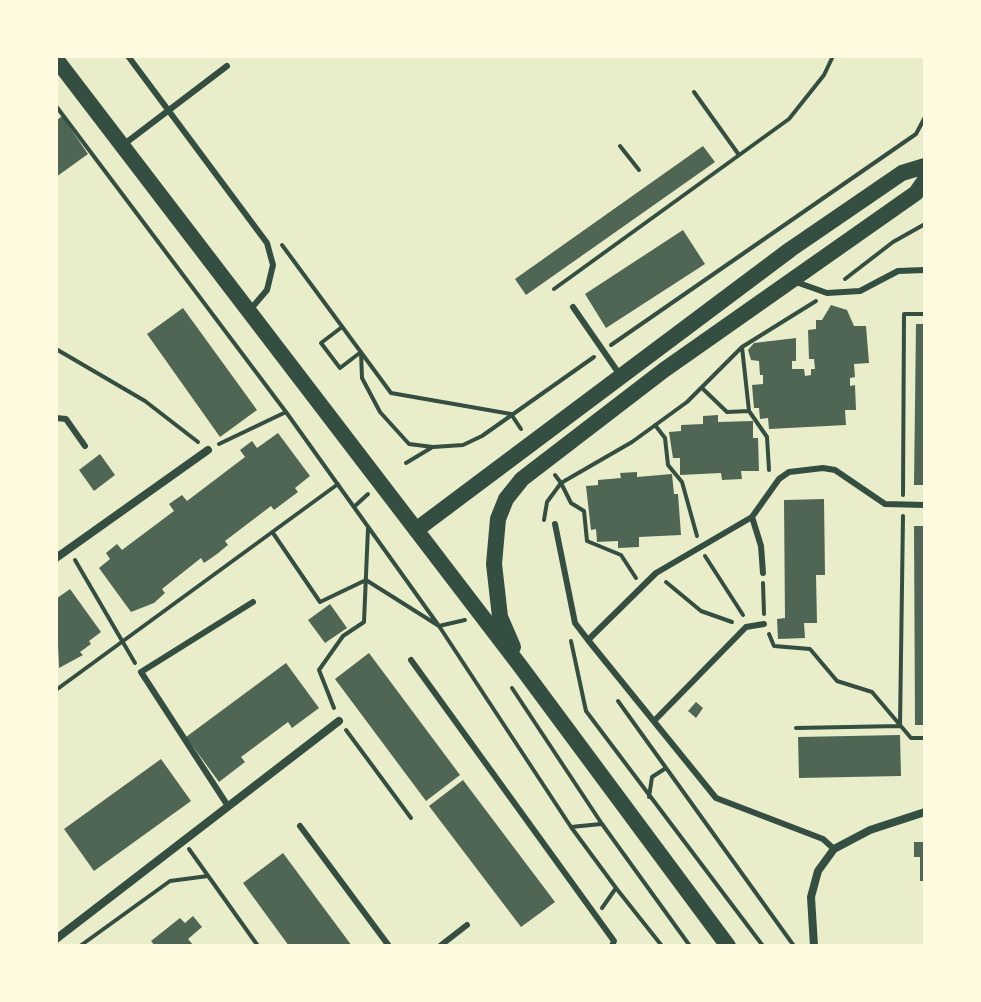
<!DOCTYPE html>
<html>
<head>
<meta charset="utf-8">
<style>
  body { margin:0 }
  #map { position:relative; width:981px; height:1002px; overflow:hidden; background:#e9edc9; font-family:Roboto,sans-serif }
  canvas { display:block }
  .frame { position:absolute; inset:0; border:58px solid #fefae0; pointer-events:none }
</style>
</head>
<body>
<div id="map">
<canvas width="981" height="1002"></canvas>
<div class="frame"></div>
</div>
<script>
const ctx = document.querySelector('canvas').getContext('2d');
ctx.lineJoin = 'round';
function fill(path, color) { ctx.fillStyle = color; ctx.fill(path, 'evenodd'); }
const poly = rows => new Path2D(rows.map(r => 'M' + r).join(''));
function strokePath(path, color, width, dash) { ctx.strokeStyle = color; ctx.lineWidth = width; ctx.lineCap = dash ? 'butt' : 'round'; ctx.setLineDash(dash || []); ctx.stroke(path); }
fill(poly([
  [62,116,88,154,56,177,56,121],
  [703,146,715,162,526,295,515,279],
  [683,230,705,264,606,328,585,294],
  [831,305,847,310,854,326,866,326,869,363,854,364,855,377,850,378,850,386,855,385,856,410,845,410,846,425,769,429,768,418,760,419,759,408,754,408,752,385,763,384,763,375,760,375,759,361,751,360,748,350,754,343,796,338,796,361,792,361,792,369,804,369,805,376,811,375,811,369,815,369,814,359,809,359,808,330,816,329,816,320,822,320],
  [183,308,257,410,220,437,147,334],
  [916,324,925,324,925,485,914,485],
  [718,415,718,422,753,421,753,438,758,438,759,471,741,471,742,479,722,480,721,473,680,475,680,458,673,458,669,432,681,431,681,425,703,424,703,416],
  [278,433,310,476,295,488,298,492,274,510,271,506,225,541,228,545,217,554,204,563,201,558,162,589,165,593,154,603,131,612,99,568,110,559,106,553,117,544,122,550,174,511,169,504,182,495,187,501,245,457,240,450,252,441,257,448],
  [100,454,115,475,94,491,79,470],
  [637,472,637,477,672,474,674,494,678,494,681,535,639,537,639,547,618,548,618,541,597,542,596,529,591,530,586,486,598,485,598,480,621,478,620,473],
  [824,499,825,575,816,575,817,623,804,623,805,638,778,639,777,619,785,618,784,500],
  [914,526,925,526,925,725,915,725],
  [70,589,101,632,89,641,91,644,80,652,83,655,59,668,56,599],
  [330,604,347,628,325,643,308,620],
  [369,653,460,775,426,801,335,679],
  [286,663,319,708,292,728,288,722,241,757,245,762,219,782,186,737],
  [696,702,703,708,696,718,688,711],
  [900,735,901,776,799,778,798,737],
  [161,759,191,801,94,871,64,829],
  [463,780,555,902,521,927,429,806],
  [914,842,925,842,925,881,920,881,920,857,914,857],
  [283,853,352,946,289,946,243,883],
  [193,916,202,927,188,939,194,946,155,946,151,941,180,918,185,923]
]), '#4f6655');
strokePath(poly([
  [694,92,739,155],
  [56,106,286,412,439,626,571,827,616,888,602,908],
  [620,146,639,170],
  [282,245,391,393,511,414,521,429],
  [845,279,893,242,925,224],
  [554,289,789,119,824,75,833,56],
  [342,327,321,343,340,368,361,352],
  [611,345,916,134,925,117],
  [742,347,749,411,767,437,769,470],
  [56,349,145,401,198,442],
  [361,352,362,378,380,412,409,444,433,447,463,445,482,436,594,357],
  [702,388,727,412,749,411],
  [655,425,665,438,668,465,682,482,697,536],
  [219,444,286,412],
  [406,463,431,448],
  [903,495,904,314,925,314],
  [355,506,368,494],
  [544,520,547,502,561,483,555,475],
  [273,533,320,602,366,580,439,626,465,620],
  [705,556,743,615],
  [75,560,135,663],
  [636,578,621,555,587,541,584,511,571,503,561,483,632,442,687,402,742,347,816,301],
  [666,582,701,611,732,622],
  [763,583,764,614],
  [769,634,774,646,810,649,837,681,872,692,911,738,925,738],
  [571,641,586,711,763,946],
  [512,688,602,824,690,946],
  [56,690,338,484],
  [618,701,794,946],
  [334,708,319,670,343,636,364,622,368,528],
  [796,728,900,726,903,516],
  [346,730,411,818],
  [649,797,652,777,666,768],
  [571,827,601,824],
  [189,849,258,946],
  [616,888,662,946],
  [80,946,170,881,208,876]
]), '#344e41', 4);
strokePath(poly([
  [128,56,267,243,273,265,267,290,249,311],
  [123,145,227,66],
  [796,282,827,293,860,291,898,271,925,270],
  [573,307,620,375],
  [56,418,66,419,85,446],
  [752,517,656,573,588,640,716,798,823,839,834,849],
  [555,524,575,623,588,640],
  [763,573,761,546,752,517,779,479,789,472,823,468,835,470,885,504,925,505],
  [411,660,614,941,612,946],
  [656,719,746,627,764,624],
  [228,806,141,672,253,602],
  [300,826,389,946],
  [440,946,467,925]
]), '#344e41', 6);
strokePath(poly([
  [56,558,208,450],
  [56,939,339,721],
  [814,946,811,897,818,871,834,849,870,830,925,812]
]), '#344e41', 8);
strokePath(poly([
  [56,59,521,667,728,946],
  [416,530,791,249,902,173,925,166],
  [513,647,500,617,494,564,498,519,506,499,522,479,664,370,916,193,925,180]
]), '#344e41', 16);
</script>
</body>
</html>
